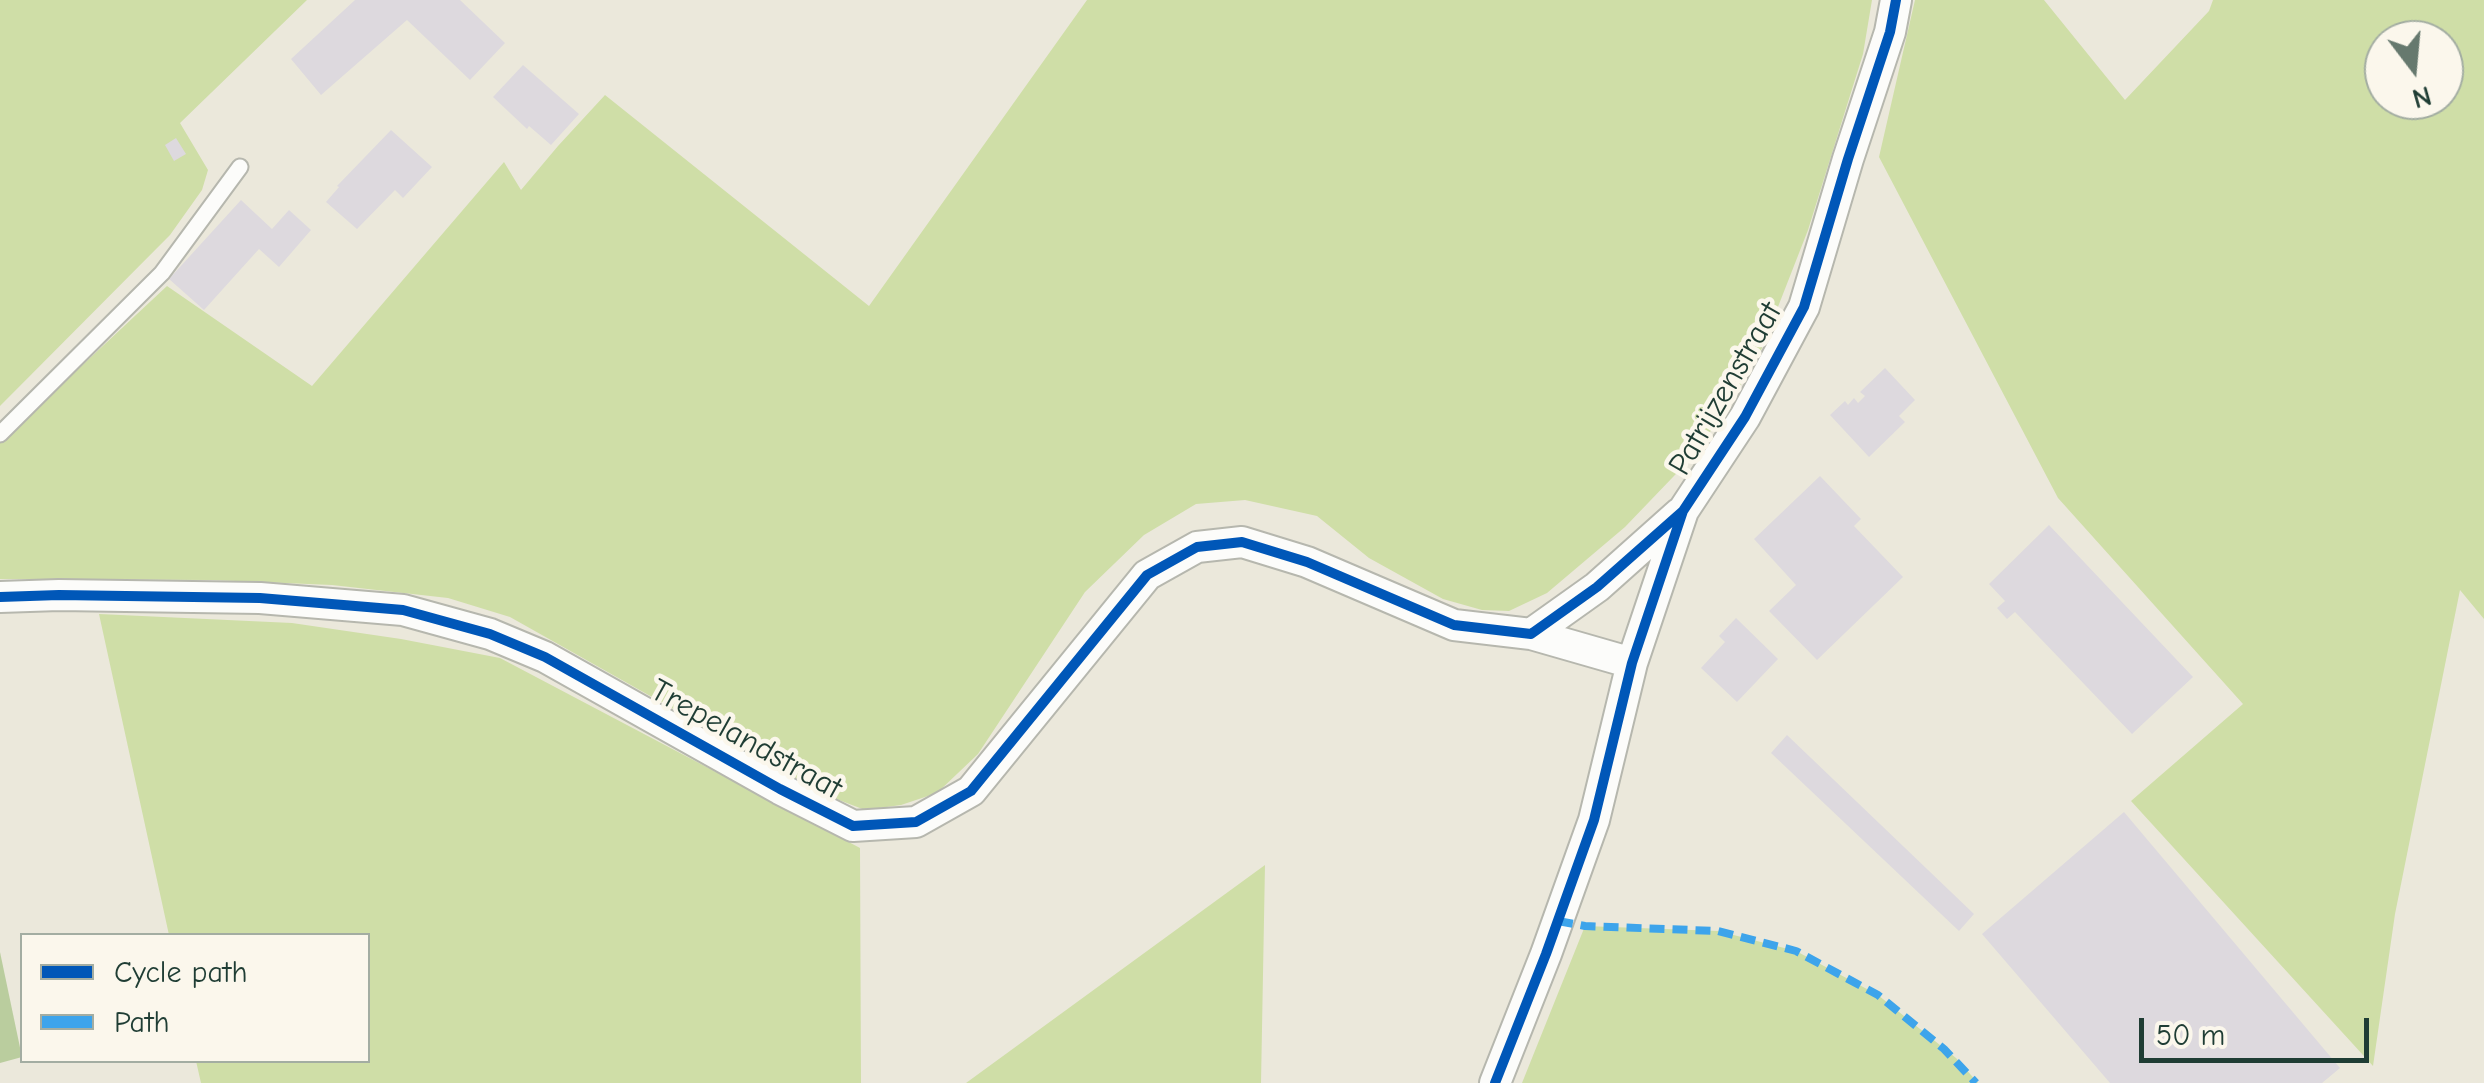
<!DOCTYPE html>
<html>
<head>
<meta charset="utf-8">
<style>
  body { margin:0 }
  #map { position:relative; width:2484px; height:1083px; overflow:hidden; background:#ebe8db; font-family:"Comic Neue",sans-serif }
  canvas { display:block }
  .legend { position:absolute; left:20px; top:933px; width:350px; height:130px; box-sizing:border-box; background:#fbf7ec; border:2px solid #a3ada2; margin:0; padding:12px 18px; list-style:none; font-size:30px; color:#1f3d34 }
  .legend li { display:flex; align-items:center; gap:20px; height:50px }
  .legend b { width:50px; border:2px solid #a3ada2 }
  .north { position:absolute; left:2364px; top:20px; width:100px; height:100px; box-sizing:border-box; background:#fbf7ec; border:2px solid #a3ada2; border-radius:50%; rotate:164deg; font-size:28px; font-weight:700; line-height:40px; text-align:center; color:#1f3d34 }
  .north::after { content:''; display:block; margin:auto; width:35px; height:45px; background:#66796e; clip-path:polygon(50% 0,100% 100%,50% 72%,0 100%) }
  .scale { position:absolute; left:2139px; top:1018px; width:230px; height:45px; box-sizing:border-box; border:5px solid #1f3d34; border-top:0; padding-left:12px; font-size:30px; line-height:35px; white-space:nowrap; color:#1f3d34; -webkit-text-stroke:8px #fbf7ec; paint-order:stroke }
</style>
</head>
<body>
<div id="map">
<canvas width="2484" height="1083"></canvas>
<ul class="legend">
<li><b style="height:12px;background:#0057b8"></b>Cycle path</li>
<li><b style="height:12px;background:#3da4eb"></b>Path</li>
</ul>
<div class="north">N</div>
<div class="scale">50 m</div>
</div>
<script>
const ctx = document.querySelector('canvas').getContext('2d');
ctx.lineJoin = 'round';
function fill(path, color) { ctx.fillStyle = color; ctx.fill(path, 'evenodd'); }
const poly = rows => new Path2D(rows.map(r => 'M' + r).join(''));
function strokePath(path, color, width, dash) { ctx.strokeStyle = color; ctx.lineWidth = width; ctx.lineCap = dash ? 'butt' : 'round'; ctx.setLineDash(dash || []); ctx.stroke(path); }
function write(font, color, halo, rows, align = 'center') {
  ctx.font = font + ' "Comic Neue",sans-serif'; ctx.lineWidth = 9; ctx.setLineDash([]); ctx.textBaseline = 'middle'; ctx.strokeStyle = halo; ctx.fillStyle = color; for (const [text, x, y, turn = 0] of rows) {
    ctx.save(); ctx.translate(x, y); ctx.rotate((+turn || 0) * Math.PI / 180); ctx.textAlign = isNaN(turn) ? turn : align; if (halo) ctx.strokeText(text, 0, 0); ctx.fillText(text, 0, 0); ctx.restore();
  }
}
fill(poly([
  [0,0,307,0,180,123,208,170,202,190,170,235,0,406],
  [1087,0,1872,0,1863,54,1808,230,1758,358,1697,452,1625,527,1547,593,1509,611,1482,610,1443,599,1369,558,1317,516,1245,500,1196,504,1144,535,1085,592,978,754,937,793,901,805,865,810,826,795,510,617,448,598,332,585,212,580,0,579,0,442,167,286,312,386,504,162,521,190,558,146,605,95,869,306],
  [1915,0,2044,0,2125,100,2209,11,2213,0,2484,0,2484,619,2460,590,2395,914,2373,1066,2131,801,2243,704,2058,498,1879,157],
  [2384,40,2444,40,2444,100,2384,100],
  [99,614,292,623,401,639,500,658,860,848,861,1083,201,1083,196,1061,368,1060,368,936,169,935],
  [1265,865,1261,1083,966,1083],
  [1585,926,1718,931,1796,951,1878,995,1956,1058,1978,1083,1522,1083]
]), '#cfdea7');
fill(poly([
  [0,952,22,1057,0,1063]
]), '#bacd9e');
fill(poly([
  [355,0,460,0,505,43,470,80,407,20,321,95,291,59],
  [523,65,579,114,551,145,529,126,527,129,493,97],
  [391,130,432,167,403,198,395,190,357,229,326,202,339,187,337,186],
  [176,138,186,154,174,161,165,145],
  [241,200,272,229,289,210,311,230,279,267,259,249,204,310,169,279],
  [1885,368,1915,400,1899,416,1905,422,1869,457,1830,415,1845,401,1848,405,1854,398,1858,403,1865,396,1860,392],
  [1820,476,1861,519,1854,526,1903,577,1817,660,1769,611,1796,585,1754,539],
  [2049,525,2193,677,2132,734,2015,612,2007,619,1997,608,2005,601,1989,584],
  [1736,618,1778,659,1737,702,1701,668,1725,642,1719,636],
  [1787,735,1974,914,1959,931,1771,753],
  [2124,812,2340,1068,2322,1083,2110,1083,1982,934]
]), '#ddd9de');
const service = poly([
  [0,434,162,273,240,167]
]);
const minor = poly([
  [0,597,59,595,260,598,403,610,490,634,545,657,780,789,853,826,916,822,971,791,1147,575,1197,547,1242,542,1307,562,1454,625,1531,634,1632,663],
  [1531,634,1597,587,1680,513],
  [1495,1083,1546,954,1594,820,1632,663,1683,511,1745,417,1804,307,1848,159,1890,32,1896,0]
]);
strokePath(service, '#b6b7ae', 19);
strokePath(minor, '#b6b7ae', 34);
strokePath(service, '#fcfcfa', 15);
strokePath(minor, '#fcfcfa', 30);
strokePath(poly([
  [1558,921,1585,926,1718,931,1796,951,1878,995,1944,1049,1976,1083]
]), '#3da4eb', 8, [15, 8]);
strokePath(poly([
  [0,597,59,595,260,598,403,610,490,634,545,657,780,789,853,826,916,822,971,791,1147,575,1197,547,1242,542,1307,562,1454,625,1531,634,1597,587,1683,511],
  [1495,1083,1546,954,1594,820,1632,663,1683,511,1745,417,1804,307,1848,159,1890,32,1896,0]
]), '#0057b8', 10);
write('32px', '#1f3d34', '#fbf7ec', [
  ["Patrijzenstraat",1726,389,-60],
  ["Trepelandstraat",746,740,29]
]);
</script>
</body>
</html>
